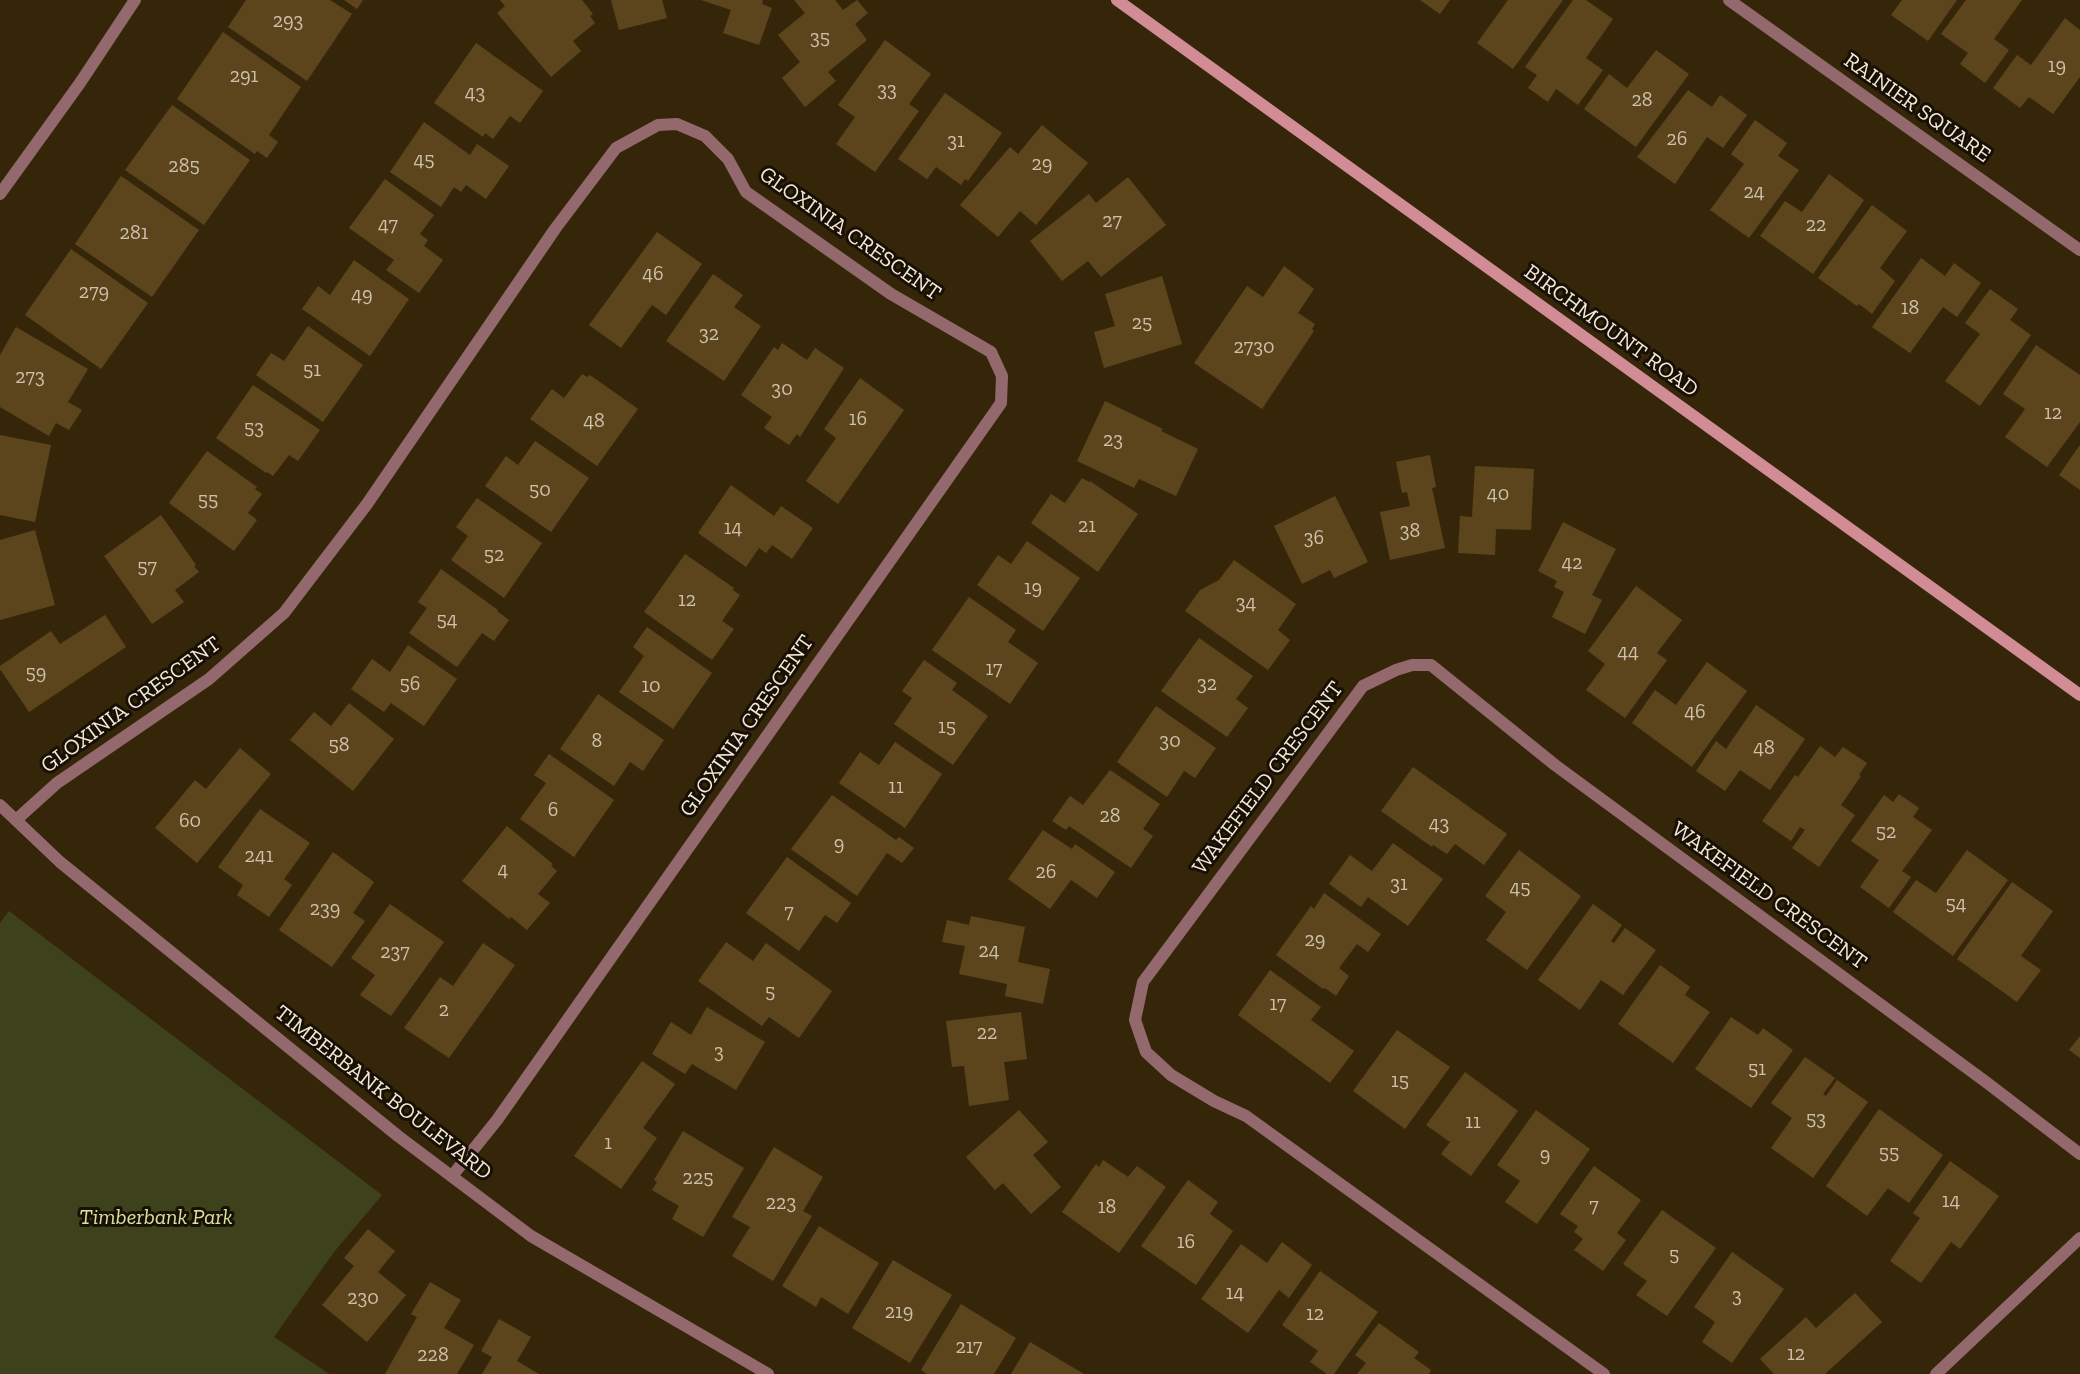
<!DOCTYPE html>
<html>
<head>
<meta charset="utf-8">
<style>
  body { margin:0 }
  canvas { display:block; background:#362609 }
</style>
</head>
<body>
<canvas width="2080" height="1374"></canvas>
<script>
const ctx = document.querySelector('canvas').getContext('2d');
ctx.lineJoin = 'round';
function fill(path, color) { ctx.fillStyle = color; ctx.fill(path, 'evenodd'); }
const poly = rows => new Path2D(rows.map(r => 'M' + r).join(''));
function strokePath(path, color, width, dash) { ctx.strokeStyle = color; ctx.lineWidth = width; ctx.lineCap = dash ? 'butt' : 'round'; ctx.setLineDash(dash || []); ctx.stroke(path); }
function write(font, color, halo, rows, align = 'center') {
  ctx.font = font + ' "Zilla Slab",serif'; ctx.lineWidth = 6; ctx.setLineDash([]); ctx.textBaseline = 'middle'; ctx.strokeStyle = halo; ctx.fillStyle = color; for (const [text, x, y, turn = 0] of rows) {
    ctx.save(); ctx.translate(x, y); ctx.rotate((+turn || 0) * Math.PI / 180); ctx.textAlign = isNaN(turn) ? turn : align; if (halo) ctx.strokeText(text, 0, 0); ctx.fillText(text, 0, 0); ctx.restore();
  }
}
fill(poly([
  [9,911,382,1195,334,1252,274,1337,329,1374,0,1374,0,923]
]), '#3d421d');
fill(poly([
  [246,0,330,0,352,14,307,81,228,27],
  [344,0,363,0,357,9],
  [500,0,582,0,593,14,590,16,595,23,573,41,581,51,551,77,497,13,505,6],
  [611,0,662,0,667,18,619,30],
  [701,0,763,0,762,4,772,8,759,45,723,33,731,10],
  [794,0,835,0,843,10,857,0,868,13,855,24,867,40,828,72,836,81,805,107,782,78,800,62,778,35,805,13],
  [1420,0,1450,0,1440,14],
  [1508,0,1563,0,1513,69,1477,43],
  [1573,0,1586,0,1613,19,1586,58,1603,70,1578,105,1556,89,1548,102,1528,88,1537,75,1525,67],
  [1902,0,1957,0,1928,41,1891,15],
  [1966,0,2022,0,1994,39,2009,50,1985,83,1960,64,1968,53,1941,34],
  [2065,18,2080,30,2080,77,2053,114,2029,97,2020,108,1993,88,2017,55,2031,65],
  [223,32,301,87,269,135,278,142,267,158,257,151,255,154,177,99],
  [885,40,931,74,909,104,919,111,875,172,836,144,855,117,838,105],
  [476,43,543,91,520,123,510,116,493,139,485,133,483,137,434,103],
  [1656,50,1689,74,1636,147,1584,109,1609,74,1627,88],
  [1688,90,1712,107,1720,95,1747,115,1723,148,1707,137,1675,184,1637,157],
  [945,93,1002,133,968,181,965,179,961,185,936,167,927,179,898,159],
  [172,105,250,160,204,225,125,170],
  [1755,120,1787,143,1778,156,1799,170,1749,238,1710,210,1744,164,1731,154],
  [424,122,470,155,477,144,509,166,486,199,466,185,461,192,454,187,441,207,390,172],
  [1042,125,1088,163,1036,225,1020,211,998,237,960,205,1010,147,1018,154],
  [1829,174,1864,200,1813,274,1760,236,1785,201,1802,212],
  [121,176,199,230,152,297,75,244],
  [1128,177,1166,225,1101,277,1088,261,1062,281,1030,241,1089,194,1096,203],
  [385,179,434,215,420,234,428,240,424,246,443,260,419,293,386,270,394,260,349,228],
  [1872,205,1907,231,1880,268,1895,281,1872,314,1859,304,1857,306,1818,278],
  [657,232,702,264,666,315,652,305,621,348,589,325],
  [71,249,148,303,101,369,25,315],
  [1921,258,1945,276,1954,263,1981,283,1957,317,1943,307,1910,353,1872,327],
  [354,260,409,299,370,356,302,309,318,286,330,295],
  [1284,266,1314,289,1298,313,1315,324,1312,329,1314,331,1262,409,1194,363,1247,286,1263,297],
  [713,274,743,295,734,307,761,326,724,381,666,341],
  [1162,276,1182,344,1104,368,1094,332,1115,326,1105,294],
  [1990,289,2018,309,2010,320,2031,335,1980,406,1945,381,1980,334,1965,323],
  [308,326,363,365,323,422,256,375,271,353,284,361],
  [16,327,88,369,68,402,82,410,69,430,56,423,49,436,0,407,0,355],
  [782,343,807,360,815,348,844,368,800,437,797,434,789,445,764,428,772,417,741,395,774,347,778,350],
  [2036,345,2080,375,2080,422,2047,467,2005,437,2025,409,2003,394],
  [582,374,587,377,590,375,638,409,597,466,530,419,552,389,564,398],
  [860,378,904,410,838,504,806,481,836,438,824,429],
  [253,385,320,430,298,461,289,455,273,476,267,472,266,473,216,438],
  [1105,401,1163,429,1161,431,1198,449,1176,496,1139,479,1134,488,1077,461],
  [0,435,51,445,35,522,0,515],
  [535,441,589,478,551,532,485,486,506,456,518,465],
  [2080,445,2080,490,2059,475],
  [207,451,257,487,255,489,262,494,248,513,257,520,234,551,169,503],
  [1430,455,1436,487,1432,488,1445,548,1390,560,1380,512,1410,506,1407,492,1402,493,1396,462],
  [1475,466,1534,469,1531,530,1496,529,1495,555,1458,553,1460,516,1472,517],
  [1082,478,1089,482,1090,481,1138,514,1098,572,1031,523,1051,494,1065,503],
  [731,485,774,516,781,506,813,528,792,559,772,545,766,553,759,548,746,567,698,533],
  [1335,496,1368,562,1334,578,1330,570,1302,584,1274,526],
  [477,498,542,543,504,598,451,560,468,536,456,527],
  [161,515,196,565,194,566,199,572,175,590,184,602,152,624,104,556],
  [1563,522,1616,549,1592,595,1602,600,1585,634,1552,617,1564,592,1554,587,1557,581,1538,571],
  [35,530,55,605,0,620,0,540],
  [1027,541,1080,578,1043,631,977,585,998,555,1011,564],
  [685,554,734,588,733,590,740,595,722,621,734,629,712,660,644,612],
  [1234,560,1296,604,1278,630,1290,640,1268,670,1185,611,1200,590,1219,580],
  [441,569,498,610,497,611,509,620,494,641,482,633,457,667,409,633,427,608,418,602],
  [1636,586,1682,620,1657,653,1667,660,1625,718,1586,690,1605,664,1588,651],
  [969,597,1016,630,1008,642,1038,663,1010,704,932,650],
  [105,615,126,647,29,712,0,669,0,666,51,631,60,644],
  [647,627,712,673,673,729,619,692,644,656,633,647],
  [1199,638,1253,676,1236,699,1248,708,1227,737,1161,691],
  [408,645,457,679,424,726,391,703,384,712,351,689,372,659,390,672],
  [924,660,957,683,952,690,988,716,953,765,894,724,912,698,902,691],
  [1707,662,1747,691,1692,767,1632,723,1655,690,1676,705],
  [598,694,664,740,643,771,630,762,614,786,560,749],
  [349,703,394,739,353,791,290,740,314,712,331,726],
  [1756,705,1805,739,1770,790,1740,770,1725,791,1696,771,1716,741,1726,749],
  [1156,706,1216,748,1195,778,1184,771,1167,797,1117,762],
  [895,742,942,774,905,828,839,783,860,752,879,765],
  [1820,746,1835,757,1843,747,1867,763,1859,775,1861,776,1841,805,1855,815,1819,867,1792,848,1805,830,1800,827,1791,841,1762,821,1795,775,1798,777],
  [240,748,271,774,197,863,155,828,195,780,206,789],
  [549,754,614,800,574,857,520,819,546,783,534,775],
  [1413,767,1507,834,1484,865,1455,844,1447,854,1433,845,1432,847,1381,811],
  [1110,770,1160,804,1143,829,1153,836,1131,868,1069,826,1066,830,1052,821,1070,796,1083,805],
  [1899,794,1919,808,1913,817,1932,830,1902,871,1911,877,1889,908,1860,887,1879,860,1851,841,1884,795,1893,802],
  [832,795,896,840,899,837,914,848,902,863,887,853,857,896,791,849],
  [260,809,310,843,284,879,292,885,269,917,237,895,243,885,218,867],
  [507,826,553,864,551,866,557,871,538,894,550,903,527,930,511,917,509,919,462,881],
  [1043,830,1072,849,1075,844,1115,872,1097,898,1071,880,1050,909,1008,879],
  [1393,843,1443,879,1408,926,1368,897,1361,907,1329,884,1350,855,1372,871],
  [1519,850,1581,896,1527,970,1486,940,1506,912,1485,896],
  [1967,850,2008,880,1953,956,1893,912,1916,880,1936,893],
  [333,852,374,882,353,913,365,921,332,967,279,930],
  [787,857,851,903,837,923,825,915,799,951,746,913],
  [2012,882,2053,911,2021,956,2041,970,2017,1002,1957,959],
  [1324,893,1381,934,1368,952,1357,944,1339,968,1349,976,1336,996,1325,988,1323,989,1276,955,1311,906,1314,909],
  [390,904,444,942,391,1016,360,995,375,975,351,958],
  [1593,904,1622,925,1611,941,1614,943,1625,928,1656,950,1623,995,1601,980,1580,1010,1538,980],
  [971,916,1025,927,1018,962,1050,969,1043,1004,1005,996,1007,984,959,974,965,946,942,942,947,920,969,925],
  [726,942,753,961,766,943,832,991,799,1038,769,1017,762,1026,698,981],
  [483,943,515,965,449,1058,404,1028,440,977,453,986],
  [1660,965,1690,987,1685,995,1710,1012,1673,1063,1618,1024],
  [1270,970,1321,1007,1311,1020,1354,1051,1330,1083,1238,1015],
  [707,1007,765,1042,736,1090,692,1064,685,1074,652,1054,671,1022,691,1035],
  [1021,1012,1027,1059,1004,1062,1009,1100,969,1106,964,1066,952,1067,946,1021],
  [1731,1017,1758,1035,1763,1028,1793,1050,1751,1108,1695,1069],
  [1397,1030,1450,1067,1405,1129,1353,1091],
  [2080,1036,2080,1058,2069,1050],
  [1805,1057,1835,1078,1823,1094,1826,1096,1837,1080,1868,1102,1813,1178,1771,1148,1792,1118,1771,1103],
  [642,1061,675,1084,643,1128,657,1138,621,1189,574,1156],
  [1465,1072,1518,1111,1471,1176,1441,1154,1450,1142,1426,1125],
  [1879,1109,1943,1155,1909,1203,1888,1188,1867,1216,1826,1186],
  [1019,1110,1048,1142,1033,1155,1061,1187,1031,1214,1003,1183,995,1190,966,1157],
  [1536,1110,1590,1149,1537,1224,1505,1202,1520,1181,1497,1165],
  [683,1131,744,1168,703,1237,672,1219,679,1206,652,1190,657,1182,654,1180],
  [774,1147,823,1177,803,1211,812,1216,773,1281,732,1256,750,1227,732,1217],
  [1103,1160,1128,1177,1137,1166,1166,1187,1119,1253,1062,1212,1096,1164,1099,1167],
  [1950,1161,1999,1196,1960,1249,1951,1242,1921,1283,1890,1261,1920,1218,1913,1213],
  [1594,1166,1641,1200,1617,1233,1626,1240,1603,1271,1574,1250,1583,1239,1574,1232,1578,1226,1560,1214],
  [1188,1180,1218,1202,1210,1214,1233,1231,1196,1285,1141,1246],
  [1662,1210,1716,1248,1667,1316,1636,1295,1647,1281,1623,1264],
  [819,1226,879,1263,848,1314,821,1297,816,1307,782,1286],
  [368,1229,395,1251,378,1272,406,1295,367,1342,322,1305,354,1266,344,1258],
  [1282,1242,1312,1265,1289,1298,1279,1290,1248,1333,1201,1299,1241,1244,1267,1263],
  [1732,1252,1784,1289,1732,1363,1702,1342,1715,1322,1694,1307],
  [893,1260,952,1295,910,1363,852,1328],
  [1320,1271,1378,1312,1334,1374,1327,1374,1310,1362,1318,1351,1282,1325],
  [430,1282,461,1300,444,1328,474,1345,457,1374,385,1374,417,1317,411,1314],
  [1855,1293,1882,1322,1825,1374,1774,1374,1760,1359,1806,1317,1816,1328],
  [961,1304,1016,1338,994,1374,927,1374,921,1370],
  [499,1319,531,1337,517,1361,539,1374,482,1374,492,1357,481,1351],
  [1379,1323,1419,1352,1414,1358,1431,1370,1429,1374,1357,1374,1366,1363,1355,1355],
  [1030,1342,1084,1374,1011,1374]
]), '#5c451d');
strokePath(poly([
  [1729,0,2080,250],
  [0,194,80,83,135,0],
  [0,805,60,862,398,1136,531,1236,768,1374],
  [16,820,57,783,209,679,284,613,367,504,555,229,616,148,658,125,677,124,705,136,728,159,746,192,891,294,991,352,1002,376,1001,403,497,1120,452,1176],
  [1604,1374,1246,1116,1214,1101,1171,1075,1146,1052,1135,1020,1143,982,1363,686,1396,670,1412,665,1431,665,1555,765,1986,1082,2080,1154],
  [1936,1374,2080,1238]
]), '#94696e', 12);
strokePath(poly([
  [1117,0,2080,695]
]), '#d18c95', 12);
write('20px', '#cec0aa', null, [
  ["293",288,21],
  ["35",820,38],
  ["19",2057,66],
  ["291",244,76],
  ["33",887,90],
  ["43",475,93],
  ["28",1642,100],
  ["26",1677,139],
  ["31",956,141],
  ["45",424,160],
  ["29",1042,164],
  ["285",184,166],
  ["24",1754,192],
  ["27",1112,221],
  ["47",388,225],
  ["22",1816,225],
  ["281",134,233],
  ["46",653,274],
  ["279",94,292],
  ["49",362,295],
  ["18",1910,308],
  ["25",1142,323],
  ["32",709,334],
  ["2730",1254,347],
  ["51",312,370],
  ["273",30,377],
  ["30",782,389],
  ["12",2053,413],
  ["16",858,419],
  ["48",594,421],
  ["53",254,428],
  ["23",1113,440],
  ["50",540,490],
  ["40",1498,494],
  ["55",208,500],
  ["21",1087,526],
  ["14",733,528],
  ["38",1410,531],
  ["36",1314,538],
  ["52",494,555],
  ["42",1572,563],
  ["57",147,567],
  ["19",1033,588],
  ["12",687,600],
  ["34",1246,603],
  ["54",447,620],
  ["44",1628,652],
  ["17",994,669],
  ["59",36,673],
  ["56",410,684],
  ["32",1207,684],
  ["10",651,686],
  ["46",1695,712],
  ["15",947,727],
  ["8",597,741],
  ["30",1170,741],
  ["58",339,745],
  ["48",1764,748],
  ["11",896,787],
  ["6",553,810],
  ["28",1110,816],
  ["60",190,821],
  ["43",1439,824],
  ["52",1886,832],
  ["9",839,844],
  ["241",259,856],
  ["4",503,870],
  ["26",1046,872],
  ["31",1399,884],
  ["45",1520,888],
  ["54",1956,904],
  ["239",325,909],
  ["7",789,912],
  ["29",1315,940],
  ["24",989,951],
  ["237",395,952],
  ["5",770,992],
  ["17",1278,1004],
  ["2",444,1010],
  ["22",987,1033],
  ["3",719,1052],
  ["51",1757,1069],
  ["15",1400,1081],
  ["53",1816,1119],
  ["11",1473,1122],
  ["1",608,1143],
  ["55",1889,1153],
  ["9",1545,1155],
  ["225",698,1178],
  ["14",1951,1201],
  ["223",781,1203],
  ["7",1594,1206],
  ["18",1107,1207],
  ["16",1186,1242],
  ["5",1674,1255],
  ["14",1235,1293],
  ["3",1737,1296],
  ["230",363,1298],
  ["219",899,1312],
  ["12",1315,1314],
  ["217",969,1347],
  ["12",1796,1354],
  ["228",433,1355]
]);
write('22px', '#f4e9d9', '#181005', [
  ["RAINIER SQUARE",1917,108,35],
  ["GLOXINIA CRESCENT",850,234,35],
  ["BIRCHMOUNT ROAD",1611,331,36],
  ["GLOXINIA CRESCENT",131,705,-36],
  ["GLOXINIA CRESCENT",747,726,-55],
  ["WAKEFIELD CRESCENT",1268,778,-53],
  ["WAKEFIELD CRESCENT",1769,896,36],
  ["TIMBERBANK BOULEVARD",383,1093,38]
]);
write('italic 22px', '#d8e49c', '#181005', [
  ["Timberbank Park",156,1218]
]);
</script>
</body>
</html>
